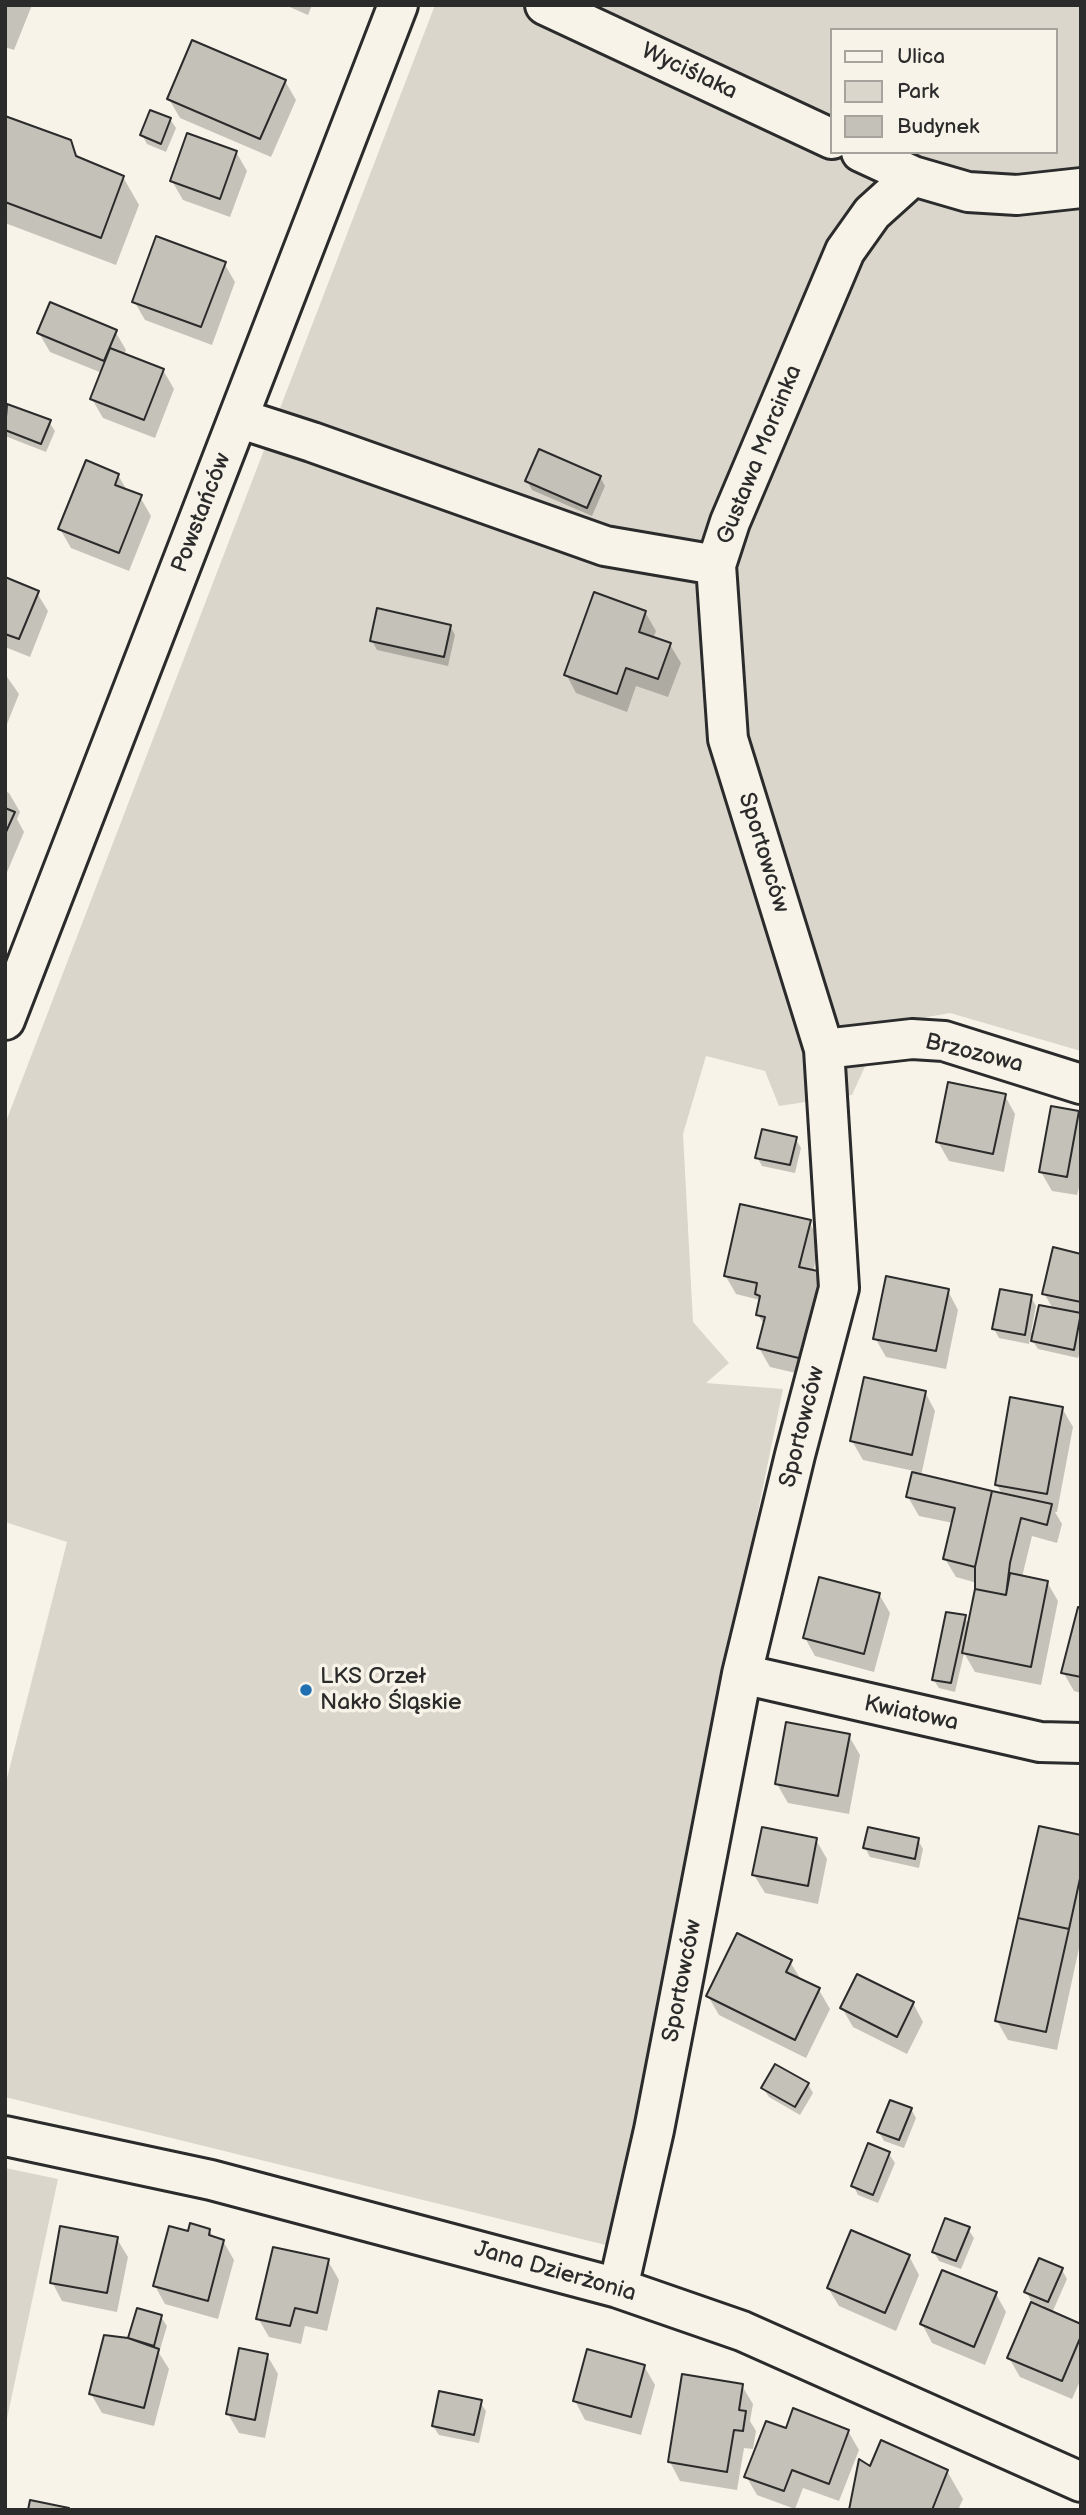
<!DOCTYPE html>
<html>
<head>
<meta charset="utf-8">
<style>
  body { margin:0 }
  #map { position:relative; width:1086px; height:2515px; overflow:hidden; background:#f7f3e8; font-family:"Balsamiq Sans",sans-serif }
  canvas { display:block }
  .frame { position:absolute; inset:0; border:7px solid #2b2b2b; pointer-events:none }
  .legend { position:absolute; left:830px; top:28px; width:228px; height:126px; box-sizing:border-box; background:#f7f3e8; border:2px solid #a5a39c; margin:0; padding:9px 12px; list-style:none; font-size:21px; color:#2b2b2b }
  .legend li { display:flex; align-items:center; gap:14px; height:35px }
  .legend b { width:35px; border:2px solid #a5a39c }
</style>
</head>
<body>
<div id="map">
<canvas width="1086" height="2515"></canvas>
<div class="frame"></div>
<ul class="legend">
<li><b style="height:9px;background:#f7f3e8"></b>Ulica</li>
<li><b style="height:19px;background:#dad6cc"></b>Park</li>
<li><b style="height:19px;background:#c4c1b9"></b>Budynek</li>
</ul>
</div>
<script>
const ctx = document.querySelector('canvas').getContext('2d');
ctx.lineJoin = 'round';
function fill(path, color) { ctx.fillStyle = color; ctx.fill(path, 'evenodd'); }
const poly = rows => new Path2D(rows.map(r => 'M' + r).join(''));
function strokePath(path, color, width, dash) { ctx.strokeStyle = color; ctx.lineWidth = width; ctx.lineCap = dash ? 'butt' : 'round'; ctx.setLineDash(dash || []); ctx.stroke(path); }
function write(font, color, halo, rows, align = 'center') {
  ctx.font = font + ' "Balsamiq Sans",sans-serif'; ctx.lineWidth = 7; ctx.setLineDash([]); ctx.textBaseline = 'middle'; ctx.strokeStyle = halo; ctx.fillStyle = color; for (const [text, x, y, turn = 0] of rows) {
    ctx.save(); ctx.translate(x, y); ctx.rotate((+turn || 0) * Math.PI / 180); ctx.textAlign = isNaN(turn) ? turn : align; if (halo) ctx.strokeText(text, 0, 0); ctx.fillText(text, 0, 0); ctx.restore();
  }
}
fill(poly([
  [435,5,1081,5,1081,1051,950,1013,884,1025,852,1095,779,1106,765,1071,706,1056,683,1134,693,1322,729,1363,706,1383,783,1389,699,1800,614,2247,5,2097,5,1786,67,1542,5,1522,5,1124],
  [832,30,1056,30,1056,152,832,152],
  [5,2168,58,2179,5,2428]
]), '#dad6cc');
fill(poly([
  [5,5,32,5,14,50,5,47],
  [285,5,312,5,308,15],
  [285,81,296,100,271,157,180,118,169,99],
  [5,118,70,142,80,160,123,177,139,205,116,265,5,223],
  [170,119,176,128,166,152,147,144,142,135],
  [236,152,247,171,230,217,183,200,172,181],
  [224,263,235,282,212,345,145,320,134,301],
  [115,331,126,350,124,355,163,370,174,389,155,438,103,418,92,399,102,373,50,352,39,333],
  [8,407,49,422,55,431,46,452,5,436,5,414],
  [118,475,128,492,140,497,151,516,129,571,71,548,60,529],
  [600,477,605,486,592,516,532,490,527,481],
  [5,579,37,593,48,611,30,657,5,647],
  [645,612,656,631,653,639,670,645,681,663,668,697,636,686,627,712,576,693,566,674],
  [450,626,455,635,448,666,377,650,372,641],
  [5,674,19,694,5,729],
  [5,791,9,793,20,812,17,819,24,832,5,877],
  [1005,1096,1015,1114,1004,1172,949,1161,938,1142],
  [1078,1113,1081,1118,1081,1186,1080,1184,1077,1195,1052,1191,1041,1172],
  [795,1138,801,1148,795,1173,762,1166,757,1157],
  [809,1222,820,1241,813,1272,817,1378,770,1367,759,1348,765,1326,758,1315,760,1300,736,1294,725,1275],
  [1081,1256,1081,1348,1078,1358,1038,1349,1030,1337,1029,1344,999,1338,994,1329,1031,1297,1036,1306,1031,1332,1034,1333,1053,1309,1044,1293],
  [948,1291,958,1310,946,1369,886,1357,875,1338],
  [925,1392,935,1411,921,1476,1002,1494,997,1485,1062,1408,1073,1427,1057,1512,1055,1512,1062,1524,1057,1543,1032,1536,1022,1577,1047,1582,1058,1601,1041,1685,975,1672,964,1653,955,1692,939,1688,933,1679,964,1617,969,1625,977,1583,956,1577,945,1559,953,1523,919,1516,908,1497,914,1471,863,1460,852,1441],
  [879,1594,890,1613,874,1672,815,1656,805,1638],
  [1081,1610,1081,1693,1074,1691,1063,1672],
  [849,1736,860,1755,849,1814,788,1803,777,1784],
  [1081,1837,1081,1939,1057,2050,1008,2040,997,2021],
  [816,1840,827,1859,818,1904,765,1893,754,1875],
  [918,1840,923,1849,919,1868,870,1857,865,1848],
  [790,1962,802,1981,819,1990,830,2009,806,2058,719,2015,708,1996],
  [913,2003,923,2022,907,2054,853,2027,842,2008],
  [808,2084,813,2093,800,2115,769,2097,763,2088],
  [911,2109,916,2118,904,2148,884,2141,879,2132],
  [889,2154,895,2163,878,2203,858,2195,853,2185],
  [968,2229,974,2238,961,2269,939,2261,934,2252],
  [209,2230,214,2238,223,2241,234,2260,218,2319,165,2304,155,2286,190,2233],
  [117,2239,128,2257,117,2312,62,2301,52,2282],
  [909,2256,919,2275,896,2331,839,2306,828,2288],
  [328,2261,339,2280,327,2331,305,2326,301,2344,269,2337,258,2318],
  [1062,2270,1067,2279,1052,2313,1081,2326,1081,2379,1072,2399,1020,2377,1009,2358,1044,2306,1031,2301,1026,2291],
  [996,2294,1006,2312,985,2365,932,2343,922,2324],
  [138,2310,161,2317,167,2326,159,2353,169,2369,154,2426,102,2413,91,2394,130,2340],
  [267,2355,278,2374,265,2438,239,2433,228,2414],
  [644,2366,655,2385,641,2435,585,2420,575,2401],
  [742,2386,753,2404,750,2421,756,2431,753,2449,744,2448,737,2490,680,2481,670,2462],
  [480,2402,486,2411,479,2443,439,2435,433,2426],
  [848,2431,859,2450,839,2501,803,2488,795,2509,757,2495,746,2476],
  [871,2468,947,2471,963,2499,958,2510,850,2510]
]), '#0003');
const building = poly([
  [192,40,286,80,260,139,167,99,192,40],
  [150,110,171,118,161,144,140,135,150,110],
  [5,116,71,140,76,156,124,176,101,238,5,202,5,116],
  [187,133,237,151,220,199,170,181,187,133],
  [156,236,226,262,201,327,132,302,156,236],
  [50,302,117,330,104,361,37,333,50,302],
  [110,348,164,369,144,420,90,399,110,348],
  [7,404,51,420,41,444,5,430,7,404],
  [539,449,601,476,587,508,525,481,539,449],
  [86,460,119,474,115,485,142,495,119,553,58,529,86,460],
  [5,577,39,591,19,639,5,634,5,577],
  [594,592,646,611,639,632,671,643,658,679,626,668,617,694,564,675,594,592],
  [377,608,451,625,444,657,370,641,377,608],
  [5,808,15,812,5,834,5,808],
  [948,1082,1006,1094,993,1154,936,1142,948,1082],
  [1051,1106,1079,1111,1067,1177,1039,1172,1051,1106],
  [762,1129,797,1137,790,1165,755,1158,762,1129],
  [740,1204,811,1220,799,1267,827,1273,807,1360,757,1348,765,1317,756,1315,760,1296,755,1294,757,1283,724,1276,740,1204],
  [1053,1247,1081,1254,1081,1302,1042,1294,1053,1247],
  [886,1276,949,1289,936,1351,873,1339,886,1276],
  [1000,1289,1032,1295,1025,1335,992,1329,1000,1289],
  [1039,1305,1081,1313,1074,1350,1031,1341,1039,1305],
  [864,1377,926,1391,912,1455,850,1441,864,1377],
  [1010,1397,1063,1407,1047,1494,995,1485,1010,1397],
  [912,1472,992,1491,975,1567,943,1559,955,1508,906,1497,912,1472],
  [992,1491,1052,1504,1047,1525,1021,1518,1010,1563,1006,1595,975,1589,975,1567,992,1491],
  [1010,1573,1048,1581,1031,1667,962,1653,975,1589,1006,1595,1010,1573],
  [819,1577,880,1593,864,1654,803,1638,819,1577],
  [1078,1607,1081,1608,1081,1677,1061,1673,1078,1607],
  [946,1612,966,1615,951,1683,932,1680,946,1612],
  [786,1722,850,1734,838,1796,775,1784,786,1722],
  [1039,1826,1081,1835,1081,1874,1069,1929,1018,1918,1039,1826],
  [762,1827,817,1838,808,1886,752,1875,762,1827],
  [868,1827,919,1838,915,1859,863,1848,868,1827],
  [1018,1918,1069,1929,1046,2032,995,2021,1018,1918],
  [737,1933,792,1960,786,1972,820,1988,795,2040,706,1996,737,1933],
  [857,1974,914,2002,897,2037,840,2008,857,1974],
  [775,2064,809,2083,795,2107,761,2088,775,2064],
  [890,2100,912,2108,899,2140,877,2132,890,2100],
  [868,2143,890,2152,873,2195,851,2186,868,2143],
  [945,2218,970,2227,956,2261,932,2252,945,2218],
  [190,2223,210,2229,209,2235,224,2240,208,2301,153,2286,169,2226,188,2231,190,2223],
  [60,2226,118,2237,107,2293,50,2283,60,2226],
  [851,2230,910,2255,885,2313,827,2288,851,2230],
  [273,2247,329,2259,317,2313,295,2308,290,2326,256,2319,273,2247],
  [1039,2258,1063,2268,1048,2302,1024,2292,1039,2258],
  [942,2270,997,2292,974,2347,920,2324,942,2270],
  [1031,2302,1081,2324,1081,2336,1062,2381,1007,2358,1031,2302],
  [137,2308,162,2315,154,2346,128,2338,137,2308],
  [104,2335,128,2338,159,2349,144,2408,89,2394,104,2335],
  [239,2348,268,2354,255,2420,226,2414,239,2348],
  [587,2349,645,2365,631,2417,573,2401,587,2349],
  [682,2374,743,2384,739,2410,746,2411,743,2431,734,2430,727,2472,668,2462,682,2374],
  [439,2391,482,2400,474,2435,432,2426,439,2391],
  [793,2408,849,2430,829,2484,792,2470,784,2491,744,2477,766,2421,786,2428,793,2408],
  [881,2440,948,2470,932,2510,849,2510,859,2459,870,2466,881,2440],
  [30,2500,69,2508,69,2510,28,2510,30,2500]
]);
fill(building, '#c4c1b9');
strokePath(building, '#2b2b2b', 2);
const minor = poly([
  [545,5,832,139],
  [861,152,913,176],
  [238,418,312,442,605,546,716,565,730,522,845,251,872,213,913,176,968,192,1017,195,1081,188],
  [5,1020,398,5],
  [824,1049,912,1039,944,1041,1081,1084],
  [742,1674,1040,1742,1081,1743],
  [5,2136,211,2180,618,2288,742,2331,1081,2482],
  [618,2288,654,2130,742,1674,795,1455,839,1288,824,1049,728,739,716,565]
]);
strokePath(minor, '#2b2b2b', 44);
strokePath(minor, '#f7f3e8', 38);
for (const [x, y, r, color] of [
  [306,1690,7,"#1f6fb2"]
]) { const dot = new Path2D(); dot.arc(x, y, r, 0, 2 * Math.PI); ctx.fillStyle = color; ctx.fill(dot); strokePath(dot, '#f7f3e8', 2.5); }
write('23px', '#2b2b2b', '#f7f3e8', [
  ["Wyciślaka",689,72,25],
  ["Gustawa Morcinka",760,455,-68],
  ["Powstańców",202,513,-69],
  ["Sportowców",763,853,73],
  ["Brzozowa",974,1054,14],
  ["Sportowców",803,1427,-76],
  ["Kwiatowa",911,1714,12],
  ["Sportowców",683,1981,-79],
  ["Jana Dzierżonia",555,2272,16]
]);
write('23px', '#2b2b2b', '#f7f3e8', [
  ["LKS Orzeł",320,1677],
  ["Nakło Śląskie",320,1703]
], 'left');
</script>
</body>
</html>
